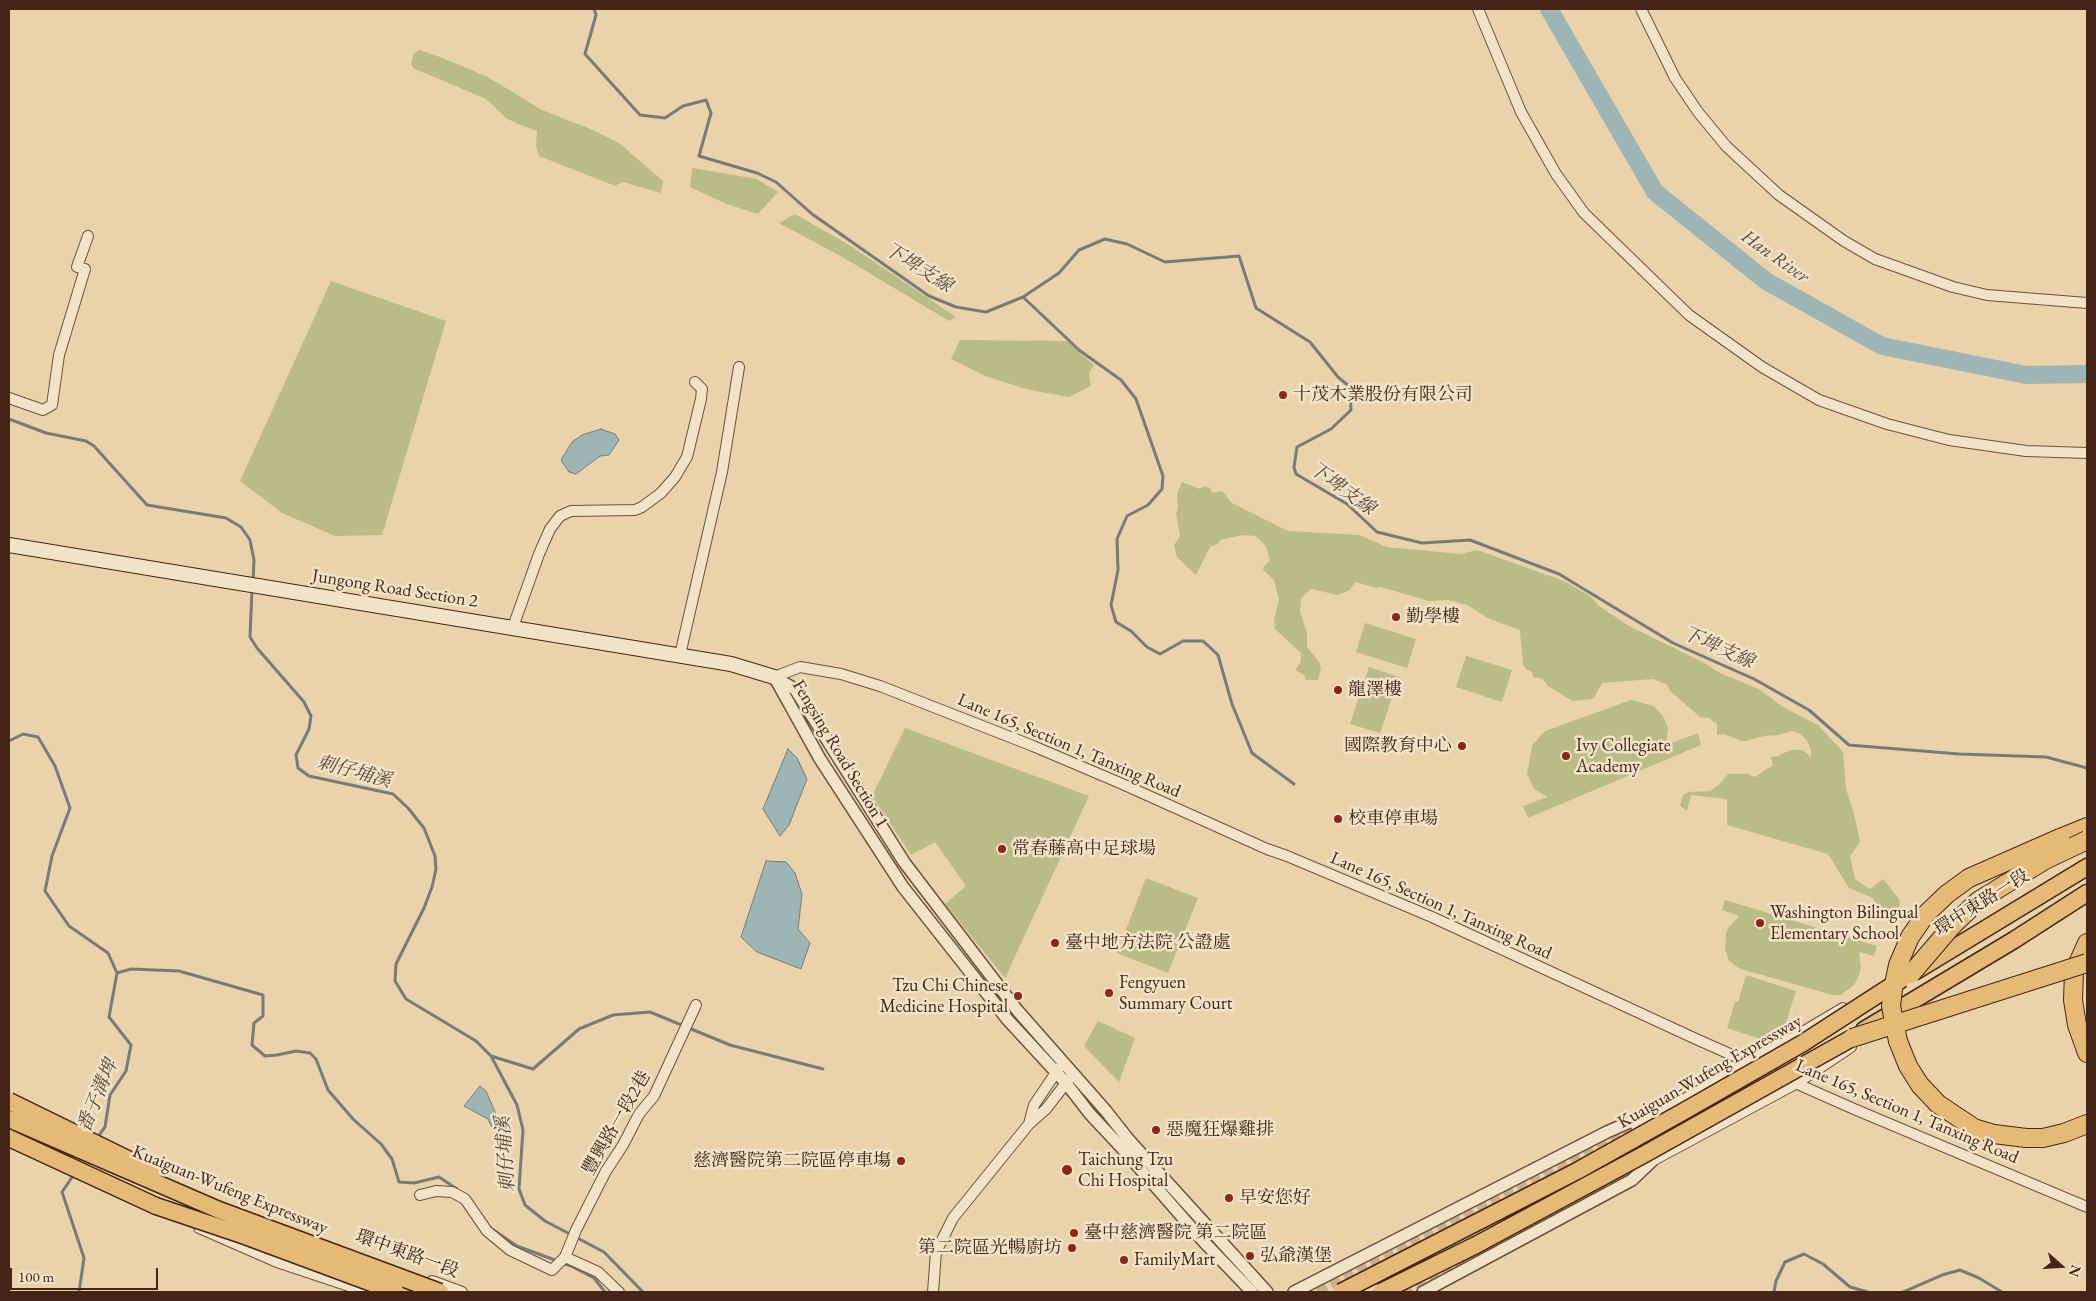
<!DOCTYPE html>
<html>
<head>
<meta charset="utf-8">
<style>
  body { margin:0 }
  #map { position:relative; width:2096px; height:1301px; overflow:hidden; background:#ead3ab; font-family:"EB Garamond",serif }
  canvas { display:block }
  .frame { position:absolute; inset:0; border:10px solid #442517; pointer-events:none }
  .north { position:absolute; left:2036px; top:1241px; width:50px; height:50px; -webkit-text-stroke:4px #f1e2c8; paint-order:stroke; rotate:109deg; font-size:14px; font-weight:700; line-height:20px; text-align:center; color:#442517 }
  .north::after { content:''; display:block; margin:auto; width:18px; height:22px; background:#442517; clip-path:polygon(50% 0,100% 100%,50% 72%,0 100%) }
  .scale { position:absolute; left:10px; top:1268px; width:148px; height:22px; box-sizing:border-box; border:2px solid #442517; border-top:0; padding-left:6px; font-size:15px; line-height:18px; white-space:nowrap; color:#442517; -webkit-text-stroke:4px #f1e2c8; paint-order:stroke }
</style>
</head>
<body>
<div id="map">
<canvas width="2096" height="1301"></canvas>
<div class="frame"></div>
<div class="north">N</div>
<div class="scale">100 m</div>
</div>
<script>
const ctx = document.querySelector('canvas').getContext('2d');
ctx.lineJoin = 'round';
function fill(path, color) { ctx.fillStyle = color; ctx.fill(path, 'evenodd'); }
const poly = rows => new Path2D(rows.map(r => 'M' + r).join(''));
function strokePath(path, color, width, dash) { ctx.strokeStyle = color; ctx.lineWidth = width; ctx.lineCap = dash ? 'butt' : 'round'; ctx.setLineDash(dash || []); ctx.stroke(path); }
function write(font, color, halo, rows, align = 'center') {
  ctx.font = font + ' "EB Garamond","Noto Serif TC",serif'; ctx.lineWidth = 5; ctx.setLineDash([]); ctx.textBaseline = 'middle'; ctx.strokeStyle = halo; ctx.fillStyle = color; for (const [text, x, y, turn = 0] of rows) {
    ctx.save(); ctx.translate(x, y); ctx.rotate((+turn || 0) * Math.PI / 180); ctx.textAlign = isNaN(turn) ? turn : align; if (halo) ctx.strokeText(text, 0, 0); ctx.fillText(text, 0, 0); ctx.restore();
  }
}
fill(poly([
  [420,50,440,57,488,77,542,110,593,130,619,143,663,181,661,193,622,182,615,186,539,156,536,146,537,131,518,124,506,118,486,99,413,68,411,64,414,53],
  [692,168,757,179,778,192,758,214,727,204,690,187],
  [795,214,849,245,956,317,949,321,844,258,779,223],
  [331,281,446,321,382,535,335,536,282,513,240,481],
  [960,340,1067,341,1094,365,1089,373,1091,386,1069,397,1026,389,985,376,951,359],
  [1182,482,1200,489,1204,486,1210,488,1212,493,1222,491,1232,503,1288,531,1359,535,1387,547,1461,554,1477,550,1564,581,1590,596,1599,606,1629,626,1706,664,1720,673,1759,689,1783,707,1818,725,1843,752,1846,789,1854,813,1860,842,1850,856,1855,879,1870,889,1883,879,1899,899,1900,904,1897,919,1877,909,1873,898,1849,888,1828,854,1727,825,1727,799,1691,795,1687,811,1680,806,1683,795,1688,792,1710,791,1719,785,1728,774,1748,774,1755,777,1773,765,1771,757,1778,756,1790,750,1803,750,1811,757,1811,750,1806,739,1800,734,1793,731,1778,735,1764,736,1746,741,1741,741,1724,734,1717,735,1717,724,1709,718,1700,717,1670,691,1666,684,1653,679,1602,683,1593,699,1573,701,1548,686,1543,679,1533,677,1532,672,1527,670,1523,665,1520,630,1490,619,1467,605,1449,600,1429,601,1380,587,1377,588,1355,582,1350,590,1338,595,1311,589,1301,598,1300,611,1307,633,1307,647,1319,662,1321,669,1318,680,1306,680,1304,675,1295,670,1301,662,1301,653,1275,629,1274,620,1279,599,1274,580,1263,570,1264,566,1270,560,1266,547,1260,540,1255,536,1243,535,1220,540,1218,544,1210,547,1196,575,1177,557,1174,545,1180,536,1176,514,1178,508,1177,494],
  [1365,623,1416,639,1407,668,1356,652],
  [1466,656,1512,670,1502,702,1456,687],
  [1369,667,1399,677,1380,733,1350,724],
  [1631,700,1654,706,1663,716,1668,728,1666,745,1698,733,1701,745,1528,818,1523,806,1547,797,1534,789,1527,774,1532,746,1542,734,1545,731],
  [905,728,1089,796,1005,978,945,904,966,886,935,842,911,855,872,796],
  [1146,878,1198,898,1168,973,1117,953],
  [1725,900,1877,946,1874,956,1859,952,1861,968,1858,978,1854,985,1841,995,1833,995,1740,969,1729,961,1725,949,1726,934,1728,928,1739,916,1722,910],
  [1746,975,1796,991,1785,1026,1764,1040,1727,1028,1735,1002,1738,1002],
  [1098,1021,1135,1038,1119,1082,1084,1046]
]), '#b9bc87');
const water = poly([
  [601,429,615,434,619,440,609,455,600,456,576,474,569,472,561,460,572,442,582,435,601,429],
  [788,749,797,758,807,779,789,825,780,836,763,809,788,749],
  [766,861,786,862,795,873,802,894,798,929,810,943,801,969,757,952,741,937,766,861],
  [480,1086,486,1091,502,1128,503,1142,499,1143,488,1119,464,1106,480,1086]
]);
fill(water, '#9db5b5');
strokePath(water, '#797b76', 1);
strokePath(poly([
  [594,9,596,15,585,54,640,115,665,118,683,106,706,100,711,113,699,156,757,173,776,182,812,214,929,296,956,307,986,312,1023,297,1059,273,1079,250,1105,239,1127,244,1165,262,1239,256,1256,308,1310,342,1338,377,1350,387,1351,410,1331,429,1297,447,1294,467,1296,474,1347,504,1377,532,1422,543,1470,540,1559,574,1673,643,1754,679,1809,710,1849,745,1959,754,2046,757,2087,768],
  [1023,297,1079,350,1121,380,1136,399,1163,476,1162,489,1148,505,1127,516,1117,539,1118,570,1111,605,1116,622,1131,631,1147,647,1160,654,1183,641,1203,641,1218,655,1232,704,1252,753,1294,784],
  [9,419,46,433,86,441,94,446,147,505,226,518,241,527,250,540,254,560,253,581],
  [252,590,250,637,257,648,304,702,311,716,309,729,296,755,298,768,309,776,393,794,408,808,424,828,435,856,436,869,432,887,424,908,396,964,395,981,406,999,476,1041,491,1056,517,1105,523,1130,519,1189,525,1205,545,1221,604,1252,643,1292],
  [9,741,23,734,38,737,55,766,70,808,52,856,45,891,69,926,108,953,117,973,109,1017,131,1045,126,1071,110,1095,105,1127,97,1138],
  [117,973,131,969,179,971,263,995,263,1016,254,1023,252,1045,265,1056,277,1055,296,1051,310,1053,316,1059,328,1090,353,1119,381,1144,392,1159,399,1182,414,1183,439,1177,457,1189],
  [491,1056,533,1069,579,1029,613,1015,650,1012,730,1045,823,1069],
  [75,1173,62,1192,84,1258,79,1292],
  [492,1229,517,1246,571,1266,594,1278,605,1292],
  [1774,1292,1776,1281,1785,1262,1804,1254,1823,1264,1850,1287,1868,1292],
  [1903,1292,1942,1275,1960,1270,1979,1278,2002,1292]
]), '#797b76', 3);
strokePath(poly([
  [1549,9,1655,192,1766,281,1882,346,2026,375,2087,374]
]), '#9db5b5', 18);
strokePath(poly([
  [1516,1233,1645,1165],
  [1318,1292,1636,1126],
  [1402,1292,1468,1258]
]), '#c9b08d', 10, [10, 5]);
const minor = poly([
  [1478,9,1521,112,1556,174,1584,213,1689,315,1762,367,1819,400,1887,424,1949,440,2026,451,2087,453],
  [1641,9,1675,78,1698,112,1726,146,1779,195,1844,241,1875,259,1953,287,1987,295,2087,303],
  [9,398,43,410,52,405,59,355,85,269,77,267,88,236],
  [513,627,539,554,550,529,560,516,571,511,635,510,642,507,661,493,675,477,687,457,701,399,702,389,695,382],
  [680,655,722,472,739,367],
  [774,677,800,667,841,674,880,686,1033,746,1120,783,1267,849,1287,856,1432,917,1696,1039,1854,1109,2087,1207],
  [1029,1124,1034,1105,1059,1068],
  [1636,1126,1796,1036,1843,1008],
  [1652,1161,1797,1083,1851,1047],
  [420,1195,436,1191,452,1192,465,1199,487,1231,510,1250,552,1270,565,1257,576,1230,606,1171,623,1145,639,1114,654,1096,696,1005],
  [199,1228,277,1262,367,1292],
  [565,1257,598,1272,619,1292],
  [432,1281,462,1292],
  [933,1292,936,1252,953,1218,1029,1124,1046,1109,1070,1078]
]);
const tertiary = poly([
  [774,677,795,689,904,862,1017,1010,1106,1111,1128,1139,1267,1292],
  [775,678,820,759,903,887,1007,1019,1066,1083,1090,1114,1120,1146,1204,1242,1252,1292],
  [1294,1292,1607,1132,1634,1120,1654,1116],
  [1423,1292,1632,1180,1652,1161]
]);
const secondary = poly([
  [9,545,731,664,774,677]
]);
const trunk = poly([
  [1916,971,2087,867],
  [1864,1030,2014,940,2087,893]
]);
const motorway = poly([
  [2060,838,2087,827],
  [2087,943,2074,972,2073,1000,2077,1025,2087,1053],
  [1898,1041,1908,1066,1920,1085,1938,1104,1974,1128,1994,1134,2026,1138,2043,1138,2064,1133,2087,1124]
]);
strokePath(minor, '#6e503c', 12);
strokePath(tertiary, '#6e503c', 14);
strokePath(secondary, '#442517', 16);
strokePath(trunk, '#442517', 19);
strokePath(motorway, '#442517', 20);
strokePath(minor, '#f1e2c8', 10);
strokePath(tertiary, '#f1e2c8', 11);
strokePath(secondary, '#f1e2c8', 14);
strokePath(trunk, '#e5ba76', 16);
strokePath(motorway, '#e5ba76', 18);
const trunkBridge = poly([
  [9,1101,154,1172],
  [9,1119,219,1210,440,1292],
  [9,1138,156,1206,245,1236,396,1292],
  [1341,1292,1577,1171,1686,1110,1803,1043,1902,979],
  [1381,1292,1476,1245,1645,1154,1852,1038]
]);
const motorwayBridge = poly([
  [1911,974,1952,926,1978,901,2045,860,2087,840],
  [1852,1038,2087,963],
  [1898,1041,1891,1006,1893,989,1898,965,1910,937,1926,914,1947,894,1969,878,2060,838]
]);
strokePath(trunkBridge, '#442517', 19, []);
strokePath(motorwayBridge, '#442517', 20, []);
strokePath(trunkBridge, '#e5ba76', 16);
strokePath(motorwayBridge, '#e5ba76', 18);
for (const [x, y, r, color] of [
  [1283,395,5,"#8f2418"],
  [1396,617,5,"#8f2418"],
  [1338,690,5,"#8f2418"],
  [1462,746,5,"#8f2418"],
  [1566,756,5,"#8f2418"],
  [1338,819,5,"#8f2418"],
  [1002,849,5,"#8f2418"],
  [1760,923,5,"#8f2418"],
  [1055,943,5,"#8f2418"],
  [1109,993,5,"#8f2418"],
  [1018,996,5,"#8f2418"],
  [1156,1130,5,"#8f2418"],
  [901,1161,5,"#8f2418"],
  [1067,1170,6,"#8f2418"],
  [1229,1198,5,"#8f2418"],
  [1074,1233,5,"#8f2418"],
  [1072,1248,5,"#8f2418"],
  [1250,1256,5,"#8f2418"],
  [1124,1260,5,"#8f2418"]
]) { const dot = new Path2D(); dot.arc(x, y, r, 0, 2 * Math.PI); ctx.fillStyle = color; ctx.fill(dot); strokePath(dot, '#f1e2c8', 2); }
write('18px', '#442517', '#f1e2c8', [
  ["十茂木業股份有限公司",1293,395],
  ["勤學樓",1406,617],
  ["龍澤樓",1348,690],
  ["國際教育中心",1452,746,"right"],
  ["Ivy Collegiate",1576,746],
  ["Academy",1576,767],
  ["校車停車場",1348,819],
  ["常春藤高中足球場",1012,849],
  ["Washington Bilingual",1770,913],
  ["Elementary School",1770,934],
  ["臺中地方法院 公證處",1065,943],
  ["Fengyuen",1119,983],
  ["Summary Court",1119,1004],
  ["Tzu Chi Chinese",1008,986,"right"],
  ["Medicine Hospital",1008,1007,"right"],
  ["惡魔狂爆雞排",1166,1130],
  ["Taichung Tzu",1078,1160],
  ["Chi Hospital",1078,1181],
  ["慈濟醫院第二院區停車塲",891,1161,"right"],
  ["早安您好",1239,1198],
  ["臺中慈濟醫院 第二院區",1084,1233],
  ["第二院區光暢廚坊",1062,1248,"right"],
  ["弘爺漢堡",1260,1256],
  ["FamilyMart",1134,1260]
], 'left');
write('18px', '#442517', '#f1e2c8', [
  ["Jungong Road Section 2",395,589,9],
  ["Lane 165, Section 1, Tanxing Road",1069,746,23],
  ["Fengsing Road Section 1",840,754,59],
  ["環中東路一段",1982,903,-32],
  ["Lane 165, Section 1, Tanxing Road",1441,906,24],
  ["Kuaiguan-Wufeng Expressway",1710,1072,-30],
  ["Lane 165, Section 1, Tanxing Road",1907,1112,23],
  ["豐興路一段2巷",617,1123,-60],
  ["Kuaiguan-Wufeng Expressway",230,1190,22],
  ["環中東路一段",407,1254,20]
]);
write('italic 19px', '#5a493e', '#f1e2c8', [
  ["Han River",1775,257,35],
  ["下埤支線",918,268,32],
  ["下埤支線",1342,489,36],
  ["下埤支線",1718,648,24],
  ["刺仔埔溪",354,772,15],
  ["番子溝埤",98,1096,-68],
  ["刺仔埔溪",506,1154,-94]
]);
</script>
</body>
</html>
